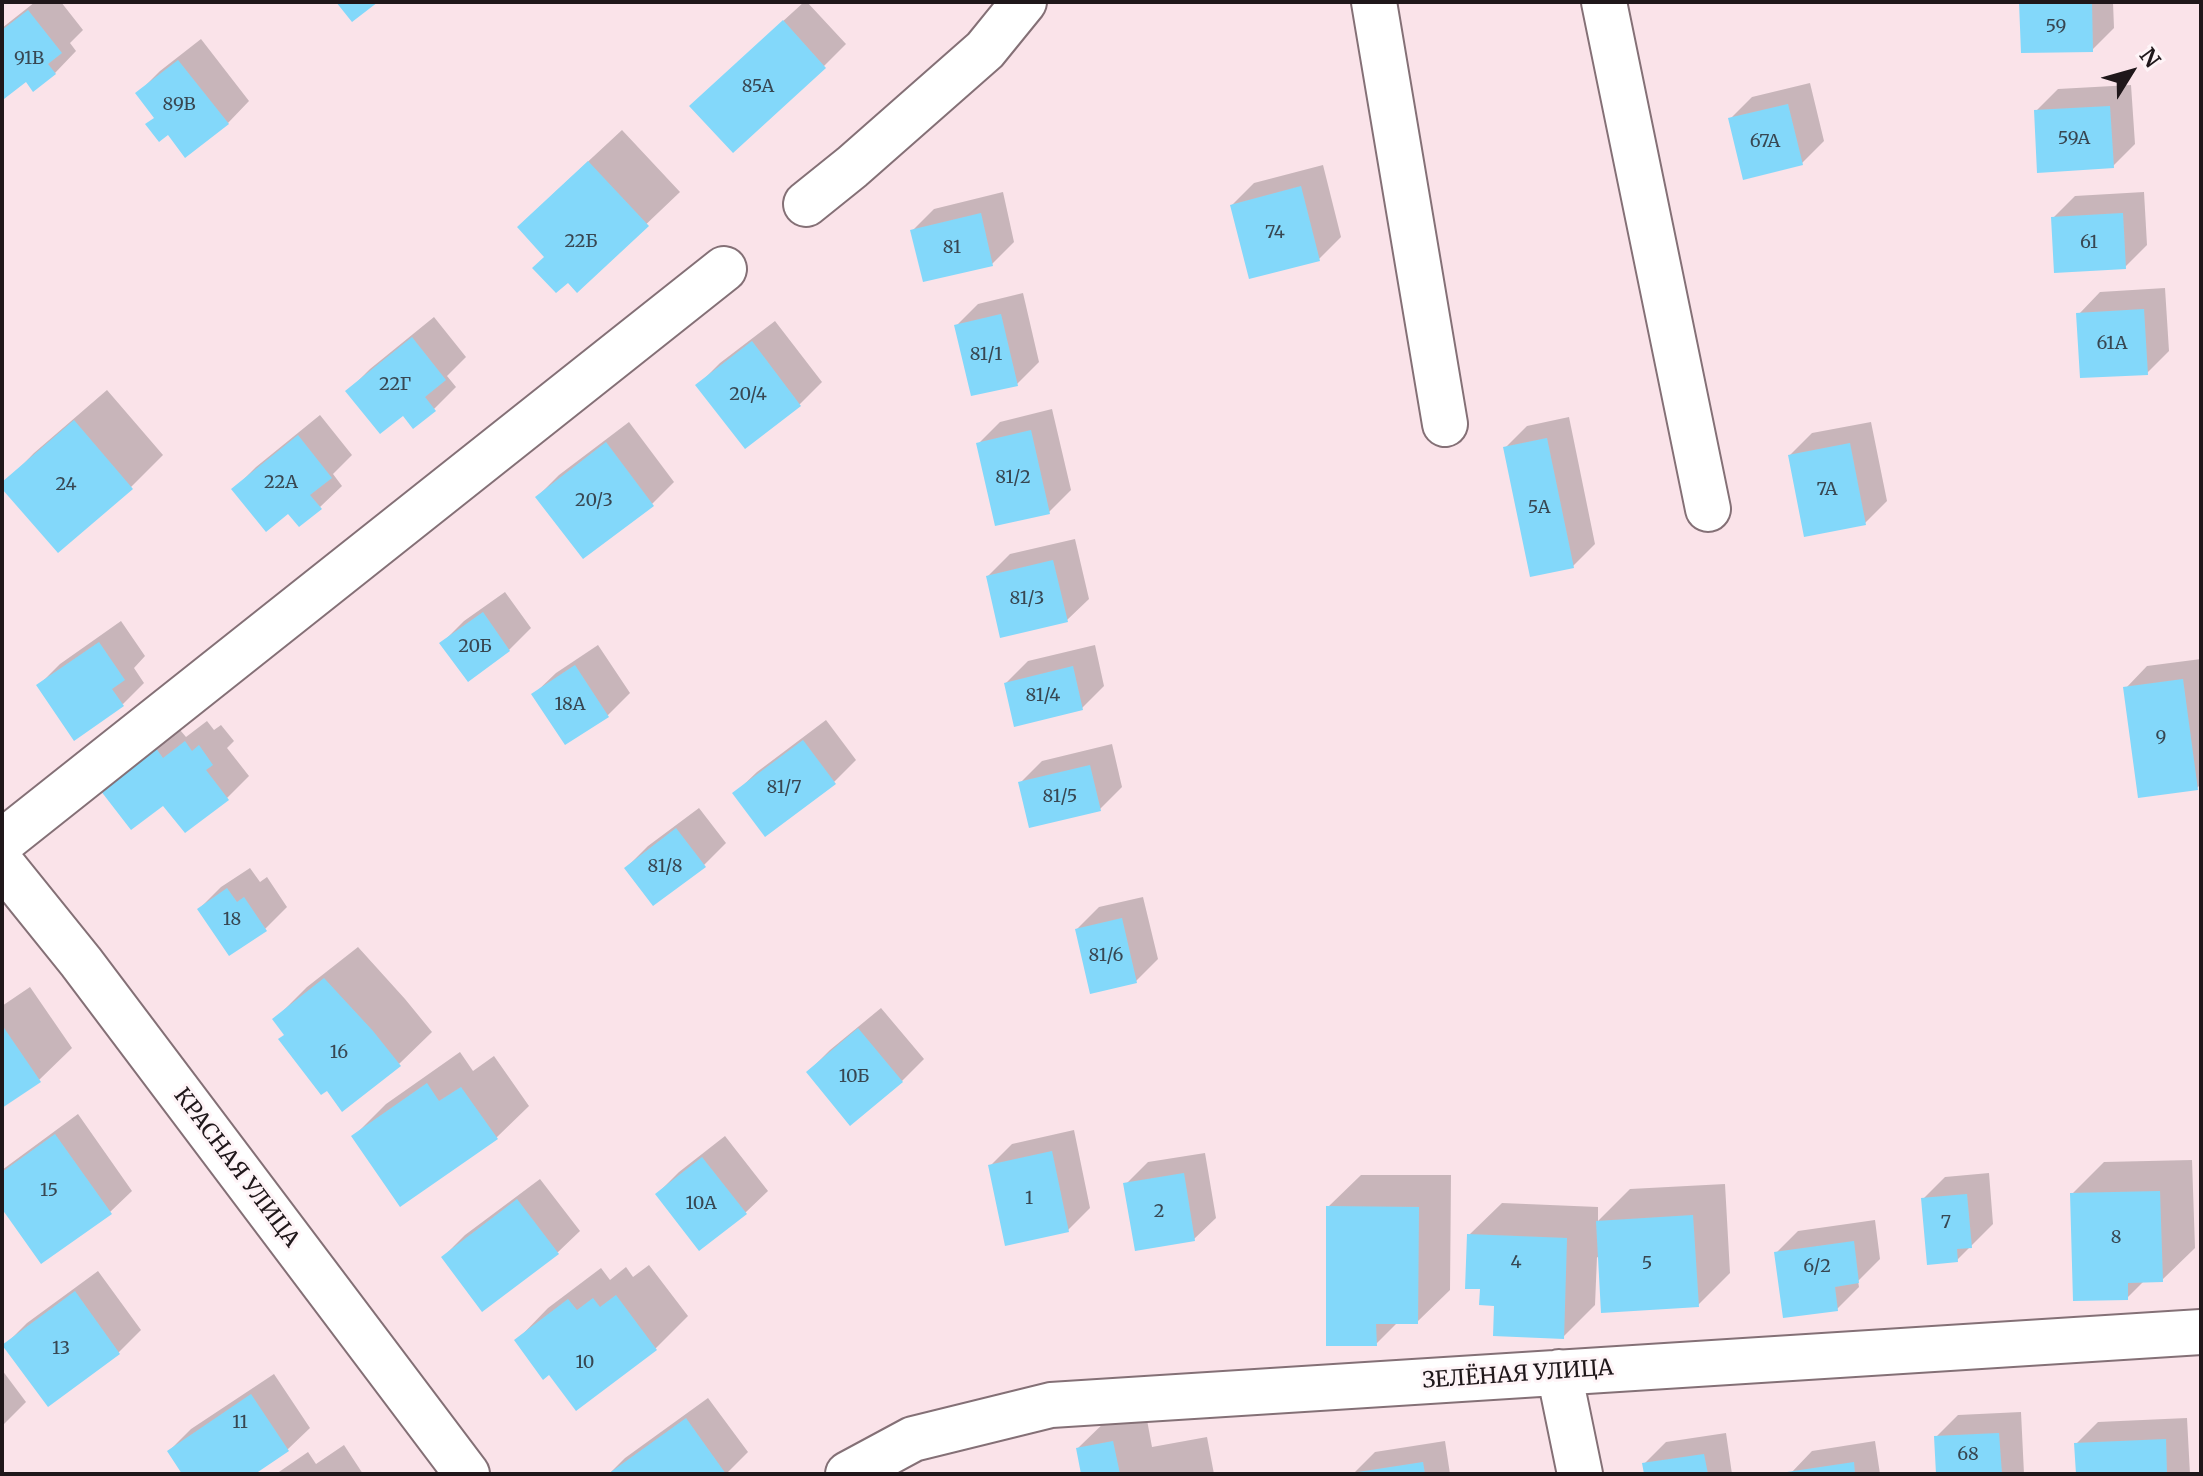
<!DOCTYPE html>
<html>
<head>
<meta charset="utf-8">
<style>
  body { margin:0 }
  #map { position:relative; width:2203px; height:1476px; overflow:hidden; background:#fae3e9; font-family:Merriweather,serif }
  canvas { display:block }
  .frame { position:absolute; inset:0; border:4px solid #1f171a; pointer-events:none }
  .north { position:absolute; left:2091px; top:32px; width:80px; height:80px; -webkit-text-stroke:6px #fef4f7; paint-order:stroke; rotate:53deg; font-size:22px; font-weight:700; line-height:32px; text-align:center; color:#1f171a }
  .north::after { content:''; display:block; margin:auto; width:28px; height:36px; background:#1f171a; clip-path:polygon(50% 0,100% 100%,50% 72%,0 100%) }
</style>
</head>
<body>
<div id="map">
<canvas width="2203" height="1476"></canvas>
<div class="frame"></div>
<div class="north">N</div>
</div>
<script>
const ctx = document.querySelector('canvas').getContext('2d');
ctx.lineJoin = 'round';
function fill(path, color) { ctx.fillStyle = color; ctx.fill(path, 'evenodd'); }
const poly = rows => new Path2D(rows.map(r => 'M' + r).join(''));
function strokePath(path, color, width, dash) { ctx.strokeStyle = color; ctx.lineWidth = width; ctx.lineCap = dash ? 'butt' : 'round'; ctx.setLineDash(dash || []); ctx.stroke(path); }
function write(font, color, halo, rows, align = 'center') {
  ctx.font = font + ' Merriweather,serif'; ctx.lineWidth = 6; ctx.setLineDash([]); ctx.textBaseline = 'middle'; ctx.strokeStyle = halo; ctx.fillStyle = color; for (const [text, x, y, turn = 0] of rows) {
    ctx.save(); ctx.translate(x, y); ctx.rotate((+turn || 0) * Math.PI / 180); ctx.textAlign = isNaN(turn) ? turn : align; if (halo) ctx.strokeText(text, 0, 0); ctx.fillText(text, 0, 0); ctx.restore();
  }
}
fill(poly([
  [35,2,61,2,83,30,70,43,76,51,55,73,26,79,2,94,2,28],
  [804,2,807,2,846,44,824,66,714,84],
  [2021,2,2113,2,2114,28,2092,50],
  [201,39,249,101,228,123,156,116,138,93,160,71],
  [1810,83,1824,141,1802,163,1730,119,1752,97],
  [2131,85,2135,144,2113,166,2036,111,2058,89],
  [622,130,680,192,577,290,547,256,552,195],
  [1323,165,1341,237,1319,259,1232,205,1254,183],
  [1003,192,1014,242,992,264,912,231,934,209],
  [2144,192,2147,245,2125,267,2053,218,2075,196],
  [2165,288,2169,351,2147,373,2079,314,2100,292],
  [1023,293,1039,362,1017,384,956,326,978,304],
  [434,317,466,357,447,376,456,387,434,409,403,413,348,391,370,369],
  [775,321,822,382,800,404,745,446,698,385,720,363],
  [107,390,163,455,131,487,2,486,34,453],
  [1052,409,1071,490,1049,512,978,444,1000,422],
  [320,415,352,455,333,474,342,486,320,507,289,511,234,489,256,467],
  [1569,417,1595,544,1573,566,1505,448,1527,426],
  [629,422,674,482,652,504,537,497,559,475],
  [1871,422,1887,501,1865,523,1790,455,1812,433],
  [1075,539,1089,599,1067,620,988,576,1010,554],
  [505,592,531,628,509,650,442,643,464,621],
  [121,621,145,656,134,668,144,683,123,704,38,686,60,664],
  [598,645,630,693,608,715,566,743,534,694,556,673],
  [1095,645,1104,686,1082,708,1006,683,1028,661],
  [2201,659,2201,784,2197,788,2126,688,2147,666],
  [826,720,856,760,834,782,735,793,757,772],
  [207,721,214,730,221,725,234,741,227,748,249,776,227,798,163,803,122,765,175,724,186,737],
  [1112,744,1122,787,1100,809,1020,783,1042,761],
  [699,808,726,843,704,865,626,868,648,846],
  [250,868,260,882,267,877,287,907,265,929,199,909,221,887],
  [1143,897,1158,959,1136,981,1077,929,1099,907],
  [358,947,405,999,432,1032,399,1064,286,1034,275,1019,307,987],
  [30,987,72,1048,39,1080,2,1106,2,1006],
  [881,1008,924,1059,902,1081,808,1072,830,1050],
  [460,1052,473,1071,494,1056,529,1106,496,1138,353,1137,386,1104],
  [78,1114,132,1191,110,1212,2,1206,2,1170],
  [1074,1130,1090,1208,1068,1230,990,1166,1012,1144],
  [725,1136,768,1191,746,1212,700,1248,657,1194,679,1172],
  [1205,1153,1216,1218,1194,1239,1126,1184,1148,1162],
  [2192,1160,2195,1248,2162,1280,2144,1281,2127,1298,2072,1194,2104,1162],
  [1989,1173,1993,1224,1957,1260,1923,1199,1945,1177],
  [1361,1175,1451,1175,1450,1290,1417,1322,1398,1322,1376,1344,1328,1207],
  [540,1179,580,1231,558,1252,443,1257,465,1235],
  [1725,1184,1730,1273,1698,1305,1597,1257,1595,1305,1563,1337,1496,1304,1482,1287,1469,1235,1502,1203,1598,1207,1598,1221,1630,1189],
  [1875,1220,1880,1259,1858,1281,1859,1287,1837,1309,1776,1253,1798,1231],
  [649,1265,688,1316,656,1348,550,1373,516,1341,548,1308,601,1268,610,1280,626,1267,633,1277],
  [98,1271,141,1330,119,1352,48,1404,5,1345,27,1323],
  [2,1370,26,1402,2,1426],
  [274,1374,310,1428,288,1449,251,1474,184,1474,169,1451,191,1429],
  [708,1398,748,1452,726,1474,609,1474,625,1458],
  [1145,1409,1152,1447,1207,1437,1214,1474,1083,1474,1078,1448,1111,1416],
  [2021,1412,2024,1474,1938,1474,1936,1437,1958,1415],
  [2187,1418,2190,1474,2078,1474,2076,1444,2098,1422],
  [1726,1433,1732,1474,1646,1474,1644,1464,1666,1442],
  [1445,1441,1450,1474,1353,1474,1375,1452],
  [1875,1441,1880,1474,1790,1474,1812,1451],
  [344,1445,363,1474,276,1474,308,1452,316,1464]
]), '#0003');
fill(poly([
  [336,2,378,2,352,22],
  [2019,2,2092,2,2093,52,2021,53],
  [28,10,62,53,48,64,56,74,33,92,26,82,4,99,2,97,2,30],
  [783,20,826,68,733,153,689,106],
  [178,60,229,124,185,158,168,135,159,142,145,124,154,118,135,93],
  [1788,104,1803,165,1743,180,1728,118],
  [2110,106,2114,168,2037,173,2034,110],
  [588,161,649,226,577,293,568,283,556,293,532,268,544,257,517,227],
  [1301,186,1320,261,1249,279,1230,205],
  [981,213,993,266,923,282,910,230],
  [2123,213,2126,269,2054,273,2051,217],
  [2144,309,2148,375,2080,378,2076,313],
  [1001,314,1018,386,971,396,954,325],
  [412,337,446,380,425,397,436,411,413,429,403,416,380,434,345,391],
  [752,341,801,406,745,449,695,385],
  [74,420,133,489,58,553,2,489,2,482],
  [1031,430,1050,514,995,526,976,443],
  [298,435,332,478,310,495,322,509,299,527,288,514,266,532,231,489],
  [1547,438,1574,568,1530,577,1503,447],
  [606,442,654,506,583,559,535,497],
  [1850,443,1866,525,1804,537,1788,455],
  [1053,560,1068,622,1000,638,986,576],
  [483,612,510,651,468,682,439,643],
  [99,642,125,680,112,689,124,706,74,741,36,685],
  [575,665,609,717,565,745,531,694],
  [1073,666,1083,710,1014,727,1004,683],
  [2183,679,2198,790,2138,798,2123,687],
  [803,740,836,784,765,837,732,793],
  [185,741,192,751,199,745,213,765,206,770,229,800,185,833,163,806,131,830,97,786,153,744,163,758],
  [1090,765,1101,811,1029,828,1018,782],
  [676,828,706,867,653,906,624,868],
  [227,888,237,902,244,897,267,931,229,956,197,909],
  [1122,918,1137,983,1090,994,1075,929],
  [324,978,373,1031,401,1066,342,1112,327,1091,321,1095,278,1039,284,1035,272,1019],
  [2,1025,41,1082,2,1108],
  [858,1028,903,1082,850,1126,806,1072],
  [427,1083,439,1101,461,1087,498,1139,400,1207,351,1136],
  [55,1134,112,1214,41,1264,2,1209,2,1172],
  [1052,1151,1069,1232,1005,1246,988,1165],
  [702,1157,747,1214,699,1251,655,1194],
  [1184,1173,1195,1241,1135,1251,1123,1183],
  [2160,1191,2163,1282,2128,1283,2128,1300,2073,1301,2070,1193],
  [1967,1194,1972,1248,1957,1249,1958,1262,1927,1265,1921,1198],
  [517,1199,559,1254,482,1312,441,1257],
  [1326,1206,1419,1207,1418,1324,1376,1324,1377,1346,1326,1346],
  [1693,1215,1699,1307,1601,1313,1596,1221],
  [1467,1234,1567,1238,1564,1339,1493,1336,1494,1306,1479,1305,1480,1289,1465,1289],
  [1854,1241,1859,1283,1835,1287,1838,1311,1783,1318,1774,1252],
  [75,1291,120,1354,48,1407,2,1345],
  [616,1295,657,1350,576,1411,549,1375,543,1380,514,1340,568,1299,577,1310,593,1298,600,1307],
  [251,1394,289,1451,255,1474,182,1474,167,1451],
  [686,1418,726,1474,608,1474],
  [1999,1433,2002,1474,1936,1474,1934,1436],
  [2166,1439,2167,1474,2076,1474,2074,1443],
  [1113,1441,1120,1474,1081,1474,1076,1448],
  [1704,1454,1708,1474,1644,1474,1642,1463],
  [1423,1462,1425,1474,1358,1474,1358,1472],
  [1854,1462,1855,1474,1787,1474,1787,1472]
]), '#83d8fa');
const minor = poly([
  [1374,2,1445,424],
  [1604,2,1708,509],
  [806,204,852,167,985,50,1024,2],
  [2,842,724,269],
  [2,864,81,962,467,1474],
  [1559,1372,1580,1474],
  [848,1474,913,1439,1051,1405,2201,1332]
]);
strokePath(minor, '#847076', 48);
strokePath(minor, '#fff', 44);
write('18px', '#384752', null, [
  ["59",2056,27],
  ["91В",29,59],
  ["85А",758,87],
  ["89В",179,105],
  ["59А",2074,139],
  ["67А",1765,142],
  ["74",1275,233],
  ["22Б",581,242],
  ["61",2089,243],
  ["81",952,248],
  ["61А",2112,344],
  ["81/1",986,355],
  ["22Г",395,385],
  ["20/4",748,395],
  ["81/2",1013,478],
  ["22А",281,483],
  ["24",66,485],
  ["7А",1827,490],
  ["20/3",594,501],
  ["5А",1539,508],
  ["81/3",1027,599],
  ["20Б",475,647],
  ["81/4",1043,696],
  ["18А",570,705],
  ["9",2161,738],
  ["81/7",784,788],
  ["81/5",1060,797],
  ["81/8",665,867],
  ["18",232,920],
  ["81/6",1106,956],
  ["16",339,1053],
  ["10Б",854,1077],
  ["15",49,1191],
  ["1",1029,1199],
  ["10А",701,1204],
  ["2",1159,1212],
  ["7",1946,1223],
  ["8",2116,1238],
  ["4",1516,1263],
  ["5",1647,1264],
  ["6/2",1817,1267],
  ["13",61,1349],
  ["10",585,1363],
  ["11",240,1423],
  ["68",1968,1455]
]);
write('22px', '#1f171a', '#fef4f7', [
  ["КРАСНАЯ УЛИЦА",236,1168,53],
  ["ЗЕЛЁНАЯ УЛИЦА",1518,1375,-4]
]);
</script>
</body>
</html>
